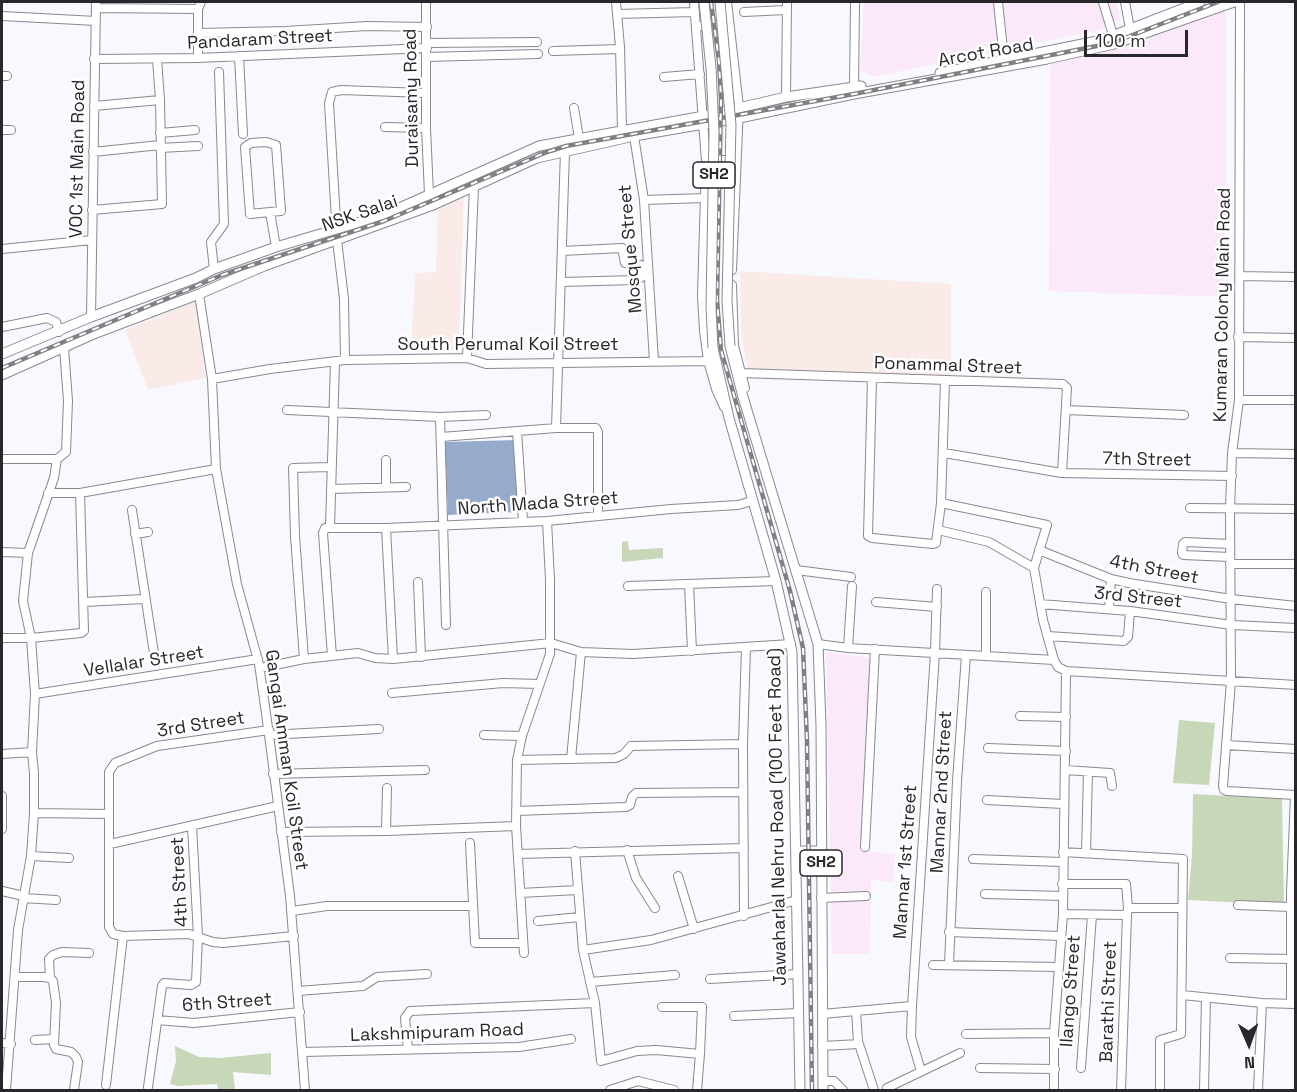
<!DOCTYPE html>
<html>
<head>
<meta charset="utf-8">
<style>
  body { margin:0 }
  #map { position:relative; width:1297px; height:1092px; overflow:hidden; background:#f8f9ff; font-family:"Space Grotesk",sans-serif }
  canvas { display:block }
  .frame { position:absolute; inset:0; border:3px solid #28282c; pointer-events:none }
  .north { position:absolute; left:1219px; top:1014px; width:60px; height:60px; -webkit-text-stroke:4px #fff; paint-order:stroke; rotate:178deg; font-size:16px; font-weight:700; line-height:24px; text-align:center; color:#28282c }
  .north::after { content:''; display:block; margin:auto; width:21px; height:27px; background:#28282c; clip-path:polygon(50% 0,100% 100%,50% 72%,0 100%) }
  .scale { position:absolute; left:1084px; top:30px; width:104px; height:27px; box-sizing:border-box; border:3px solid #28282c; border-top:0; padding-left:8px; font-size:18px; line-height:21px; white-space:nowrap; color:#28282c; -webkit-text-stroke:4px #fff; paint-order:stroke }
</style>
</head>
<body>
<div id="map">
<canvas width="1297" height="1092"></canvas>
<div class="frame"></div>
<div class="north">N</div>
<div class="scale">100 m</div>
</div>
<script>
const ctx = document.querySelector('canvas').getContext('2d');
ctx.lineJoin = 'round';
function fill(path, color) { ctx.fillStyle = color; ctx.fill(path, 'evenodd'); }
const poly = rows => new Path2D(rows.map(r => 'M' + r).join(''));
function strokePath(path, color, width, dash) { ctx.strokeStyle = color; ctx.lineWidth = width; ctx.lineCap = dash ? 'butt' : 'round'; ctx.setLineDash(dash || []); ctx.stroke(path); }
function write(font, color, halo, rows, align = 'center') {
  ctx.font = font + ' "Space Grotesk",sans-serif'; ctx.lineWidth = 5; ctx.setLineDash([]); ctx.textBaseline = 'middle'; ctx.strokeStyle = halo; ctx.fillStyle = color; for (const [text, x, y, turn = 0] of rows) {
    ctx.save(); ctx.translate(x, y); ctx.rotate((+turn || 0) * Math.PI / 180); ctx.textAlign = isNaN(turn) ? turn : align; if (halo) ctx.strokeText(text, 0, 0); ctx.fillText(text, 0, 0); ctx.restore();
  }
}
fill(poly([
  [864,2,1116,2,1120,19,1100,30,873,77,860,70],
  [1226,3,1226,297,1049,291,1050,64,1123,46],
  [826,652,873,658,866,851,895,854,893,882,871,880,870,954,832,954]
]), '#fbe9fa');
fill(poly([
  [464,188,459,350,411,350,415,274,436,271,438,200],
  [740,271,951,284,951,376,748,370,741,335],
  [196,301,206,378,148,390,125,330]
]), '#fbebe8');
fill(poly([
  [628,541,629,550,663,548,663,558,622,562,622,542],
  [1179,720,1215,723,1209,785,1173,783],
  [1193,794,1282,799,1284,905,1188,900,1192,857],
  [175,1046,199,1057,220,1058,271,1053,271,1075,233,1072,235,1090,218,1090,217,1084,177,1086,170,1084,176,1061]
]), '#c8d7b7');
fill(poly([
  [516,440,518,512,448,515,445,442]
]), '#96abcb');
const minor = poly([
  [426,2,426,128,429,194,433,205],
  [616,2,620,47,622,129],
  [694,2,706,161,702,296,704,331,708,361,716,389,724,407],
  [727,2,739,107,732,270],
  [998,2,1004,59],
  [1103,2,1113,35],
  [1125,2,1130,29],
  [1240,2,1239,400,1232,453,1230,508,1231,681,1223,786,1224,790,1227,791,1295,795,1291,892,1291,1004],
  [96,8,198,9],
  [744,12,786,10],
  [617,14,695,12],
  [2,16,96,21],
  [701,26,727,24],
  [198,33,286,31,367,26,427,27],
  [427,43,537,42],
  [553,51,620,49],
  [239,56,243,134],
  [426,57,538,54],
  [198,58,198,9,201,2],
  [94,59,198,58,427,48],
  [2,76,7,76],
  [664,77,700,74],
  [854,88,855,2],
  [786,97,787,2],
  [94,106,160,100],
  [574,108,579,138],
  [385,127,426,128],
  [2,130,11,130],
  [160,133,195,130],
  [634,136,644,200,654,361],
  [160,148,198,146],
  [93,152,160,145],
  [708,160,735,160],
  [644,200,705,198],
  [92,210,162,204,160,100,157,59],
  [270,212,250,214,245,147,251,143,266,142,276,145,281,211,270,212,276,247],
  [338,228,336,220,329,103,332,92,341,90,425,93],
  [337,240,344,299,345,360],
  [2,249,92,240],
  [214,269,211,242,224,224,219,72],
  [1241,276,1296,277],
  [561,282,636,280,642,277,641,265,625,263,622,248,562,251],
  [732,285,734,346,745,388],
  [199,294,212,379,216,469,237,584,259,664,269,735,290,896,305,1090],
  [91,317,96,2],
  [2,327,47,318,56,322,59,332],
  [1238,337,1296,338],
  [467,358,474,186],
  [742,373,1063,384,1067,388,1062,473],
  [212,379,270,369,345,360,467,358,486,364,708,361],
  [872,379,868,536,872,538,933,544,936,543,941,503,945,381],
  [1239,400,1296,400],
  [287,410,440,417,486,415],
  [1066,410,1184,415],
  [440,417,446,625],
  [556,428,565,151],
  [517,431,523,521],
  [441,437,556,428,596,428,598,432,598,515],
  [944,453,1062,473,1232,476],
  [1232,453,1296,454],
  [2,459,57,459,66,452,68,401,64,348],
  [386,487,386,460],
  [331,489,406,487],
  [48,493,80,493,216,469],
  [941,503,1047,525,1034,568,1043,620,1054,660,1058,667,1066,671,1296,685],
  [1190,508,1296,509],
  [132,510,154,653],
  [330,527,335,362],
  [386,528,393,659],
  [938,530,989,542,1034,568],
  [135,534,148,532],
  [1230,544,1185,542,1183,544,1182,553,1183,555,1230,557],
  [1039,550,1111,579,1129,583,1231,599,1296,606],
  [2,552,28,553],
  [1230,564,1296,564],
  [796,570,851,577],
  [418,582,421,657],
  [689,584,692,651],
  [628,586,776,581],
  [986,592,986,656],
  [84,602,144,599],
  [876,602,937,607],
  [1040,604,1130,611,1232,625,1296,628],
  [1109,609,1111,579],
  [1048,636,1124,641,1128,637,1130,611],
  [2,638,31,638,81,633,84,631,80,493],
  [818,644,848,648,1054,660],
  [848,648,852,586],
  [332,656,323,533,325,528,386,528,547,521,671,509,738,505,752,501],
  [304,659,295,536,293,468,330,467],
  [260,668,304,659,358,653,375,658,393,659,551,643,581,652,633,654,791,644],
  [392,693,503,683,539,684],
  [35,694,258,659],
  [1020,716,1066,717],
  [269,730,157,746,115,763,109,772,109,927,113,934,123,936,189,934,213,942,223,943,294,936],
  [269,735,379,729],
  [484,735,522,736],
  [1226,745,1296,749],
  [988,748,1066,751],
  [2,754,32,752],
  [571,759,581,652],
  [517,760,616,758,624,754,631,746,743,744],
  [1065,770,1110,773,1112,786],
  [273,774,425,770],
  [987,800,1063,804],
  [516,811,626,807,630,805,632,797,636,793,743,792],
  [34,813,109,814],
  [2,829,2,796],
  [386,831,387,788],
  [281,832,386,831,516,826],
  [470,843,475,943,522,943],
  [110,844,278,806],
  [865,847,875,649],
  [627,850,636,878,655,908],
  [575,851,583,950,651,940,797,900],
  [1063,852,1183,859,1181,1034,1160,1040,1160,1090],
  [1086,853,1088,772],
  [518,854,744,848],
  [31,856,69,858],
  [973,859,1062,862],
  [678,876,694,929],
  [1062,884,1126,884,1128,908],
  [2,891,24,896],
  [520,893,578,890],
  [985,894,1063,896],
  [23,898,56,900],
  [821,898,866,896],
  [1238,905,1291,907],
  [292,911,327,906,472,906],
  [1063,914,1127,915,1128,908,1181,908],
  [744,916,743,744,746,647],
  [538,921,580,917],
  [949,932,1061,936],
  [583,950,595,1003,601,1061,637,1051,656,1050,700,1054,697,1090],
  [524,953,516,826,517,760,522,736,550,654,550,580,547,521],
  [1230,958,1291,959],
  [949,964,957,781,966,655],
  [933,965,1059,967],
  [16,977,44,977,50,978,53,981,56,1003,54,1045,56,1049,71,1052,76,1057,78,1062,74,1090],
  [50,978,49,959,53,955,62,952,89,953],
  [710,979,798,974],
  [590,982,675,975],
  [298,991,363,986,377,977,427,974],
  [1182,995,1262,1003,1294,1004],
  [662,1007,702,1007,700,1054],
  [856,1011,858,1041,874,1090],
  [822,1014,912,1006],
  [734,1016,798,1013],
  [157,1020,194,1023,300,1012],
  [966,1034,1054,1033],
  [35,1040,54,1039],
  [2,1043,11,1044],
  [822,1046,859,1044],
  [408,1050,405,1018,410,1011,595,1003],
  [303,1052,519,1047,571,1039],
  [980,1068,1055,1069],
  [1081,1068,1092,915],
  [921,1071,911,1037,912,1006,935,653,937,589],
  [823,1081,834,1081,843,1090],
  [106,1085,123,936],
  [148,1087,162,986,164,983,191,985,196,982,198,936,192,826],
  [6,1090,18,930,31,856,34,813,34,773,32,752,35,694,31,638,23,601,28,553,54,478,57,459],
  [610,1090,638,1081,674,1090],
  [888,1090,887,1088,960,1053],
  [1054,1090,1054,1033,1063,914,1066,671],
  [1121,1090,1127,915],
  [1204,1090,1206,998],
  [1258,1090,1262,1003]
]);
const major = poly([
  [940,73,1102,40,1200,2],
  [730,346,743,397,818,644,821,725,823,1090],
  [713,348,729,418,776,581,792,652,800,1090],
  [2,354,91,317,196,278,214,269,276,247,381,216,539,146,704,116,786,97,861,86],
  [2,375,96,333,199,294,264,266,433,205,537,158,634,136,739,118,854,94,1047,59,1114,44,1234,2],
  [796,851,821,851]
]);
strokePath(minor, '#888991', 10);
strokePath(major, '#888991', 11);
strokePath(minor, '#fff', 8);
strokePath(major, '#fff', 9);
const rail = poly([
  [711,2,719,61,721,99,717,300,721,350,790,591,803,648,807,741,812,1090],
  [2,368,222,275,384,221,547,152,566,146,854,94,1112,43,1218,2]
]);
strokePath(rail, '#7f7f84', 4.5);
strokePath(rail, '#fff', 2, [7]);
const majorBridge = poly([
  [704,2,711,68,714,132,711,307,713,348],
  [720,2,731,125,727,301,730,346]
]);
strokePath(majorBridge, '#888991', 11, []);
strokePath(majorBridge, '#fff', 9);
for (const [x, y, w] of [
  [714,175,42],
  [821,863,42]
]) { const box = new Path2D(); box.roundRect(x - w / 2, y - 13, w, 26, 4.5); ctx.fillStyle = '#fff'; ctx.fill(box); strokePath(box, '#28282c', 1.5); }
write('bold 16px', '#28282c', null, [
  ["SH2",714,175],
  ["SH2",821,863]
]);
write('18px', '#28282c', '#fff', [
  ["Pandaram Street",260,40,-3],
  ["Arcot Road",986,53,-10],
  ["Duraisamy Road",412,98,-91],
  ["VOC 1st Main Road",78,159,-89],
  ["NSK Salai",360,214,-19],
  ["Mosque Street",631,249,-95],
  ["Kumaran Colony Main Road",1223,305,-89],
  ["South Perumal Koil Street",508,345],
  ["Ponammal Street",948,366,2],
  ["7th Street",1147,460,1],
  ["North Mada Street",538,504,-4],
  ["4th Street",1154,570,11],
  ["3rd Street",1138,598,6],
  ["Vellalar Street",144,662,-9],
  ["3rd Street",201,725,-9],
  ["Gangai Amman Koil Street",286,760,82],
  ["Mannar 2nd Street",942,792,-87],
  ["Jawaharlal Nehru Road (100 Feet Road)",778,817,-91],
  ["Mannar 1st Street",906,862,-86],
  ["4th Street",180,882,-93],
  ["Ilango Street",1071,991,-86],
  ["Barathi Street",1109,1002,-88],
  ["6th Street",227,1003,-4],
  ["Lakshmipuram Road",437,1033,-2]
]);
</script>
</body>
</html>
